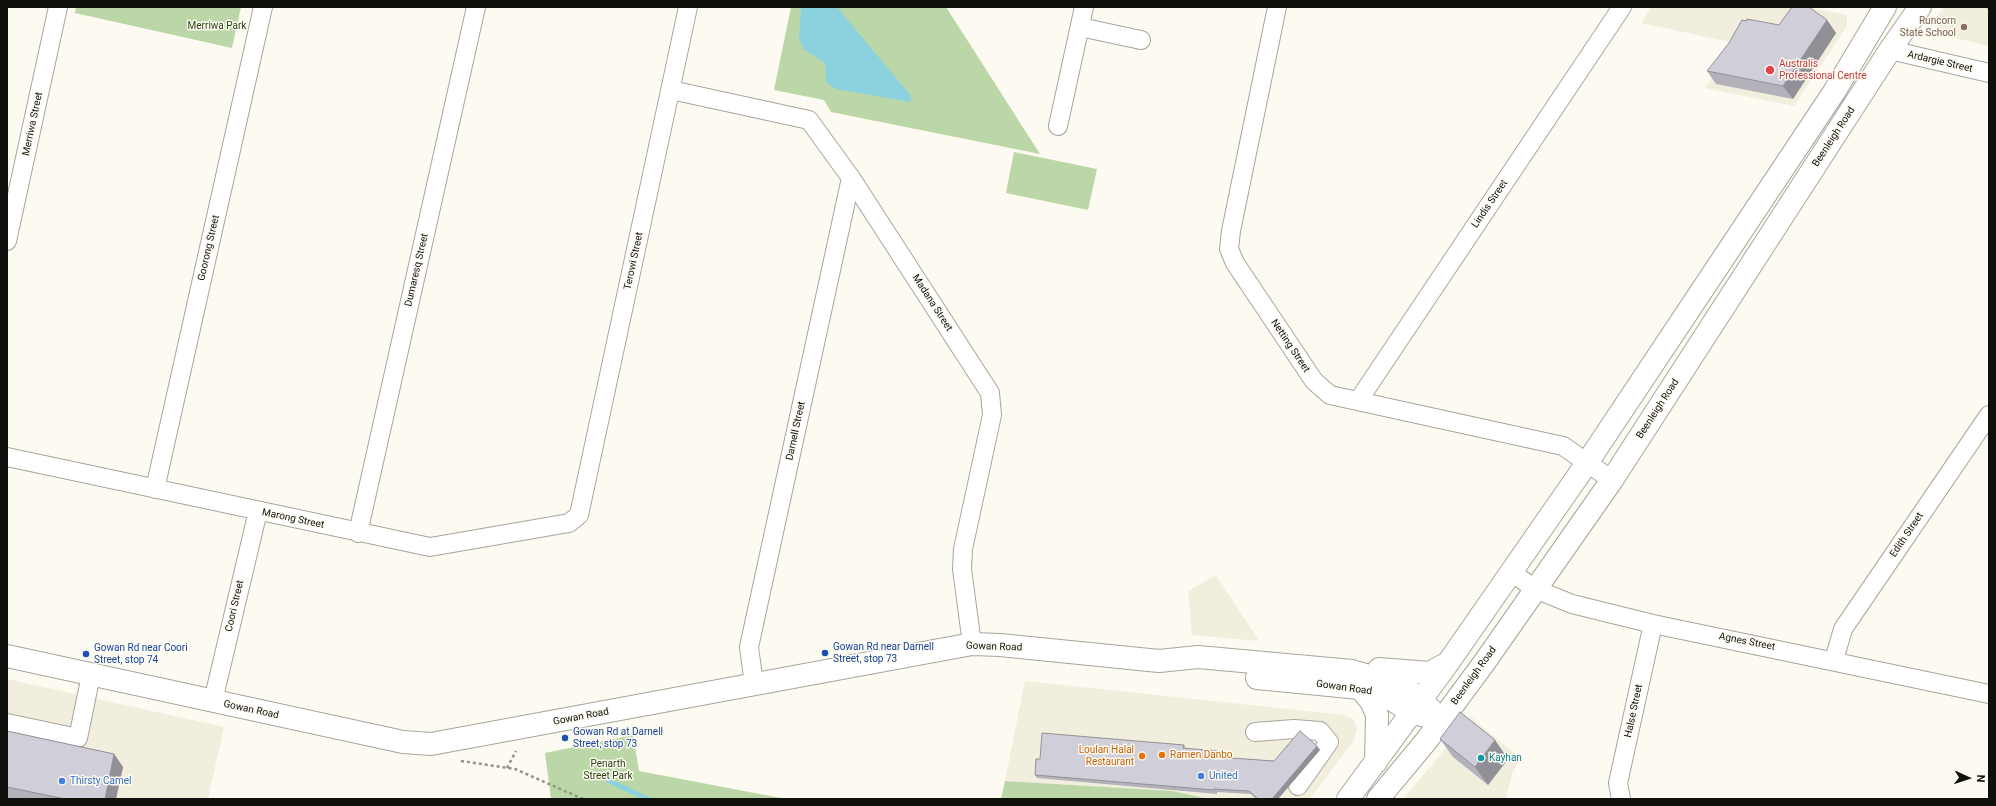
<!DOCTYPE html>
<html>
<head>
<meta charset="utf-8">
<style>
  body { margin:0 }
  #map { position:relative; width:1996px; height:806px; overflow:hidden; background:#fcfaf1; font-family:Roboto,sans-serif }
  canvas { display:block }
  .frame { position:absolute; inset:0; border:8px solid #10100c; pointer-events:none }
  .north { position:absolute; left:1948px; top:758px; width:40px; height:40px; -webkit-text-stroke:3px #fcfaf1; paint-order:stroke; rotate:93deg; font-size:11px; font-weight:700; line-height:16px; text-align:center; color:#10100c }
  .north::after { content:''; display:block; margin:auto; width:14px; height:18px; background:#10100c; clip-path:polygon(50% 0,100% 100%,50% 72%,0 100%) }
</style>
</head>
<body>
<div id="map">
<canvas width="1996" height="806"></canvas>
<div class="frame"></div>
<div class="north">N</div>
</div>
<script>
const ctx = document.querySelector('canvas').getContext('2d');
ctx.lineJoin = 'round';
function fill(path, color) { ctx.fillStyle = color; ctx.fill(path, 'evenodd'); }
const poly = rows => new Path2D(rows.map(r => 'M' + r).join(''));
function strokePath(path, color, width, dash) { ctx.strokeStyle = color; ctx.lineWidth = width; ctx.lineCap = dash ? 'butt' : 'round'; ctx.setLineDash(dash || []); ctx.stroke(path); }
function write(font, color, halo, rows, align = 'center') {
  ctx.font = font + ' Roboto,sans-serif'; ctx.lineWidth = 3; ctx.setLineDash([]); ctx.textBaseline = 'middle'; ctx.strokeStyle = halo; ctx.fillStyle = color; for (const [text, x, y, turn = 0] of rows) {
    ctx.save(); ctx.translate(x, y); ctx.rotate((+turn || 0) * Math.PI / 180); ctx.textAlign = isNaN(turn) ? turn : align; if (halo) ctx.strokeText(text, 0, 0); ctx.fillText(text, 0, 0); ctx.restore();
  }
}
fill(poly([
  [1652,7,1808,7,1847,15,1847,26,1794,106,1705,88,1735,43,1641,23],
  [1944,7,1989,7,1989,46,1943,35,1936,19],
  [1216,575,1259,641,1192,635,1188,591],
  [7,679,224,727,208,799,7,799],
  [1025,681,1344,715,1353,719,1357,729,1354,740,1310,799,1209,799,1171,791,1005,781],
  [1470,716,1520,758,1512,774,1506,799,1403,799,1437,759]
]), '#f1eedd');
fill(poly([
  [76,7,241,7,232,48,75,13],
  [791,7,946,7,1040,154,831,112,824,100,774,90],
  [1014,152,1097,169,1088,210,1006,193],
  [633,735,639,771,786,799,551,799,545,753],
  [1005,781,1172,791,1209,799,1001,799]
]), '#bbd7a7');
fill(poly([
  [801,7,837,7,911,96,910,102,836,89,826,82,825,63,803,49,799,38]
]), '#8cd2de');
strokePath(poly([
  [609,781,648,799]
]), '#8cd2de', 5);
const minor = poly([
  [1277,7,1231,231,1229,249,1235,263,1314,381,1330,395,1563,446,1612,480],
  [1080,27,1141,40],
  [1890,50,1989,73],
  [671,90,809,120,851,178,990,393,992,415,963,549,962,569,972,644],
  [1058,126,1084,7],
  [7,241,58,7],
  [1358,401,1622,7],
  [7,457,430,547,569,523,579,515,688,7],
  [155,489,263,7],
  [358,533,476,7],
  [1511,572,1535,589,1572,604,1653,624,1989,694],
  [1834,660,1843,629,1989,415],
  [754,684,749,647,851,178],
  [213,701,258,511],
  [7,723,78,738,91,675],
  [1255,732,1294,729,1320,731,1329,742,1298,786],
  [1621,799,1618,783,1653,624]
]);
const major = poly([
  [7,656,403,742,431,744,972,644,1000,645,1159,661,1198,657,1352,671,1399,685,1421,699,1441,721],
  [1379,669,1429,673,1448,663],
  [1257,678,1360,688,1386,696,1411,712,1425,716],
  [1360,688,1371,701,1377,715,1376,762],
  [1348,799,1448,663,1587,463,1834,92,1885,7],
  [1378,799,1427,740,1484,663,1612,480,1890,50,1920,7]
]);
strokePath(minor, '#a7a69c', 20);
strokePath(major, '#a7a69c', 24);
strokePath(poly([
  [461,761,515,769,583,799],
  [507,768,516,751]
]), '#92918b', 2.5, [3, 3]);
strokePath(minor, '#fff', 18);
strokePath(major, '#fff', 22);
fill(poly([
  [1985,7,1989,7,1989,10],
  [1827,20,1836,33,1793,99,1716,84,1707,71,1779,25],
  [7,731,114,754,123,767,116,799,13,799,7,798],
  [1440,739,1508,759,1488,785,1453,757],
  [1184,745,1186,749,1220,755,1220,757,1274,761,1317,746,1320,750,1278,799,1256,799,1251,794,1217,792,1217,794,1037,778,1035,775]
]), '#b3b1ba');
fill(poly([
  [1827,20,1836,33,1793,99,1783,86],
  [1495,740,1508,759,1488,785,1475,767],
  [1317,746,1320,750,1278,799,1272,799],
  [1218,751,1220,755,1220,761,1217,757],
  [114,754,123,767,116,799,105,799]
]), '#929097');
const building = poly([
  [1792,7,1809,7,1827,20,1783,86,1707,71,1729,43,1742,20,1747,21,1747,19,1779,25,1792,7],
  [1460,712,1495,740,1475,767,1440,739,1460,712],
  [7,731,114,754,105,799,65,799,7,787,7,731],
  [1300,731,1317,746,1272,799,1258,799,1249,791,1214,789,1214,790,1035,775,1036,759,1040,759,1042,733,1184,745,1183,748,1218,751,1217,757,1274,761,1300,731]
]);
fill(building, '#d0ced8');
strokePath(building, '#929097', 1);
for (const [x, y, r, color] of [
  [1964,27,4,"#8d6e63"],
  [1770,70,5,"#e0444e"],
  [825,653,4,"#1a4fb4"],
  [86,654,4,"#1a4fb4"],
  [565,738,4,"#1a4fb4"],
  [1162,755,4,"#e8710a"],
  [1142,756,4,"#e8710a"],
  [1481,758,4,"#0f9aa8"],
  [1201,776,4,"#3f7fe0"],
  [62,781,4,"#3f7fe0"]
]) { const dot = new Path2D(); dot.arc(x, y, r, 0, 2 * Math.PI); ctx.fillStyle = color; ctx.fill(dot); strokePath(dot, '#fcfaf1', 1.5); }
write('10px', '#785e54', '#fcfaf1', [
  ["Runcorn",1956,21],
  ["State School",1956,33]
], 'right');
write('10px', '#284210', '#fcfaf1', [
  ["Merriwa Park",217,26],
  ["Penarth",608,764],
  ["Street Park",608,776]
]);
write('10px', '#10100c', '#fcfaf1', [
  ["Ardargie Street",1940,62,13],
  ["Merriwa Street",33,124,-78],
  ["Beenleigh Road",1834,137,-57],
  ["Lindis Street",1490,204,-56],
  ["Goorong Street",209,248,-77],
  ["Terowi Street",634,261,-78],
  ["Dumaresq Street",417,270,-77],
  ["Madana Street",932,303,57],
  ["Netting Street",1290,346,56],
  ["Beenleigh Road",1658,409,-57],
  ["Darnell Street",796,431,-78],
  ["Marong Street",293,519,12],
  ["Edith Street",1907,535,-56],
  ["Coori Street",235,606,-77],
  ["Agnes Street",1747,642,11],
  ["Gowan Road",994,647,2],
  ["Beenleigh Road",1474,676,-54],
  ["Gowan Road",1344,688,8],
  ["Gowan Road",251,710,12],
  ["Halse Street",1634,711,-78],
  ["Gowan Road",581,717,-11]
]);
write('10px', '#be3a42', '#fcfaf1', [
  ["Australis",1779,64],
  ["Professional Centre",1779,76]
], 'left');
write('10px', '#164399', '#fcfaf1', [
  ["Gowan Rd near Darnell",833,647],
  ["Street, stop 73",833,659],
  ["Gowan Rd near Coori",94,648],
  ["Street, stop 74",94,660],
  ["Gowan Rd at Darnell",573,732],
  ["Street, stop 73",573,744]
], 'left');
write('10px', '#c56008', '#fcfaf1', [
  ["Loulan Halal",1134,750],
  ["Restaurant",1134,762],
  ["Ramen Danbo",1170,755,"left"]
], 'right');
write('10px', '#0d838f', '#fcfaf1', [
  ["Kayhan",1489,758]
], 'left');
write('10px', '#366cbe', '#fcfaf1', [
  ["United",1209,776],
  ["Thirsty Camel",70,781]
], 'left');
</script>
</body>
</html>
